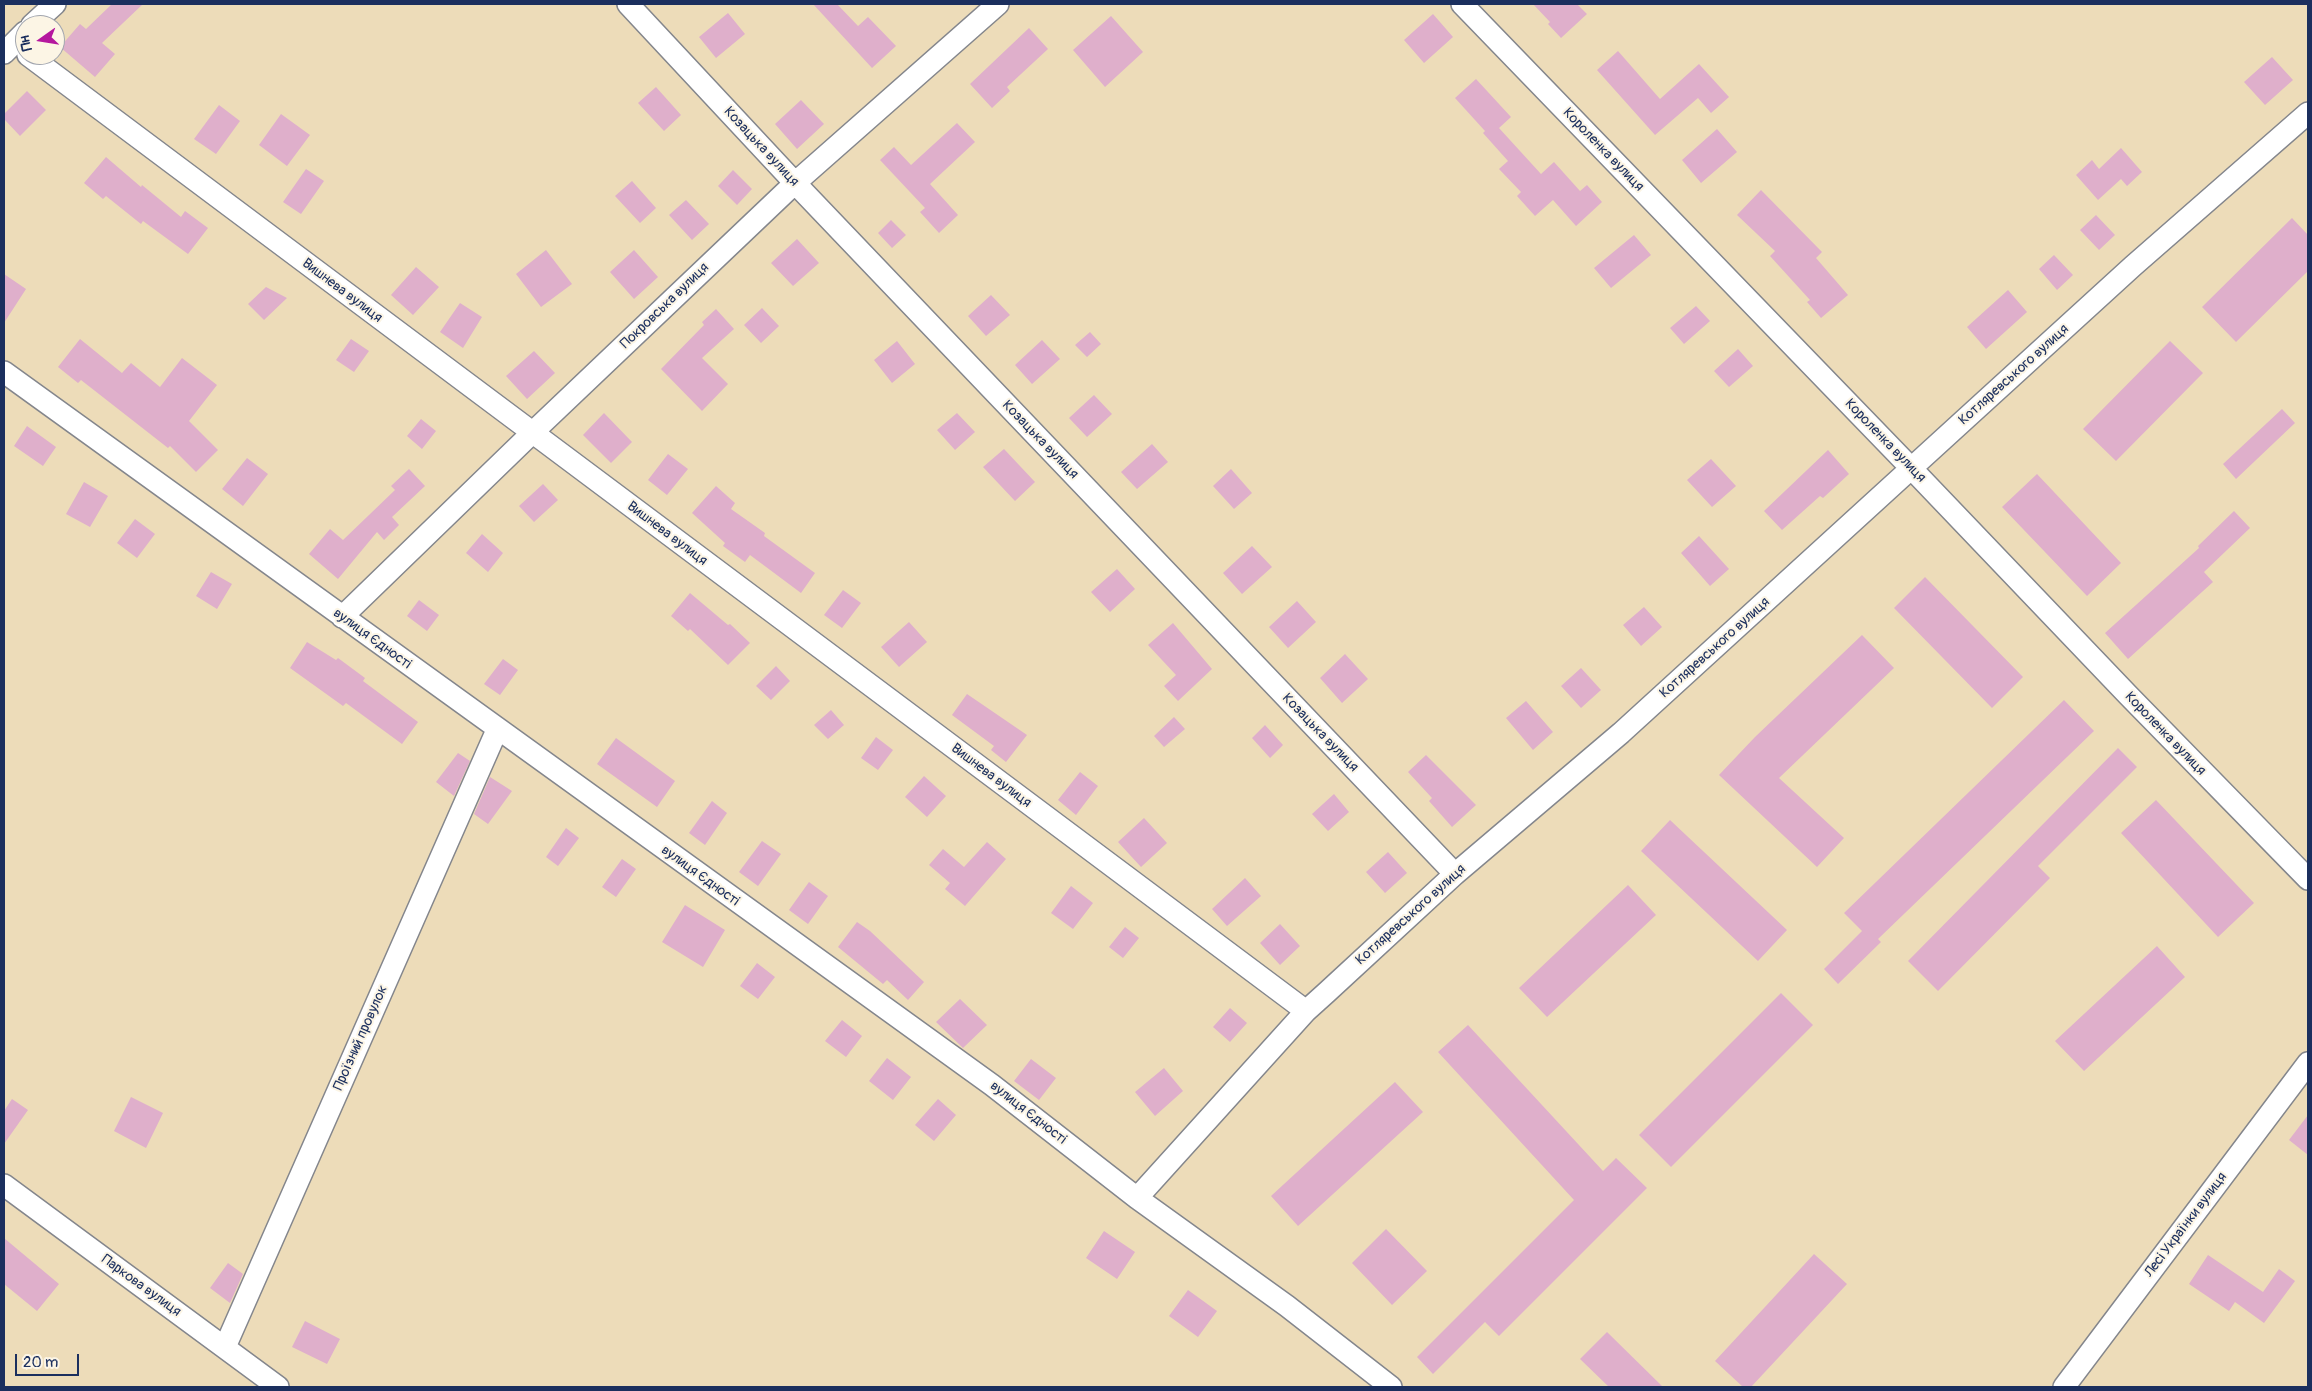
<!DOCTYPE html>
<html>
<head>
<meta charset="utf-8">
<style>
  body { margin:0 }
  #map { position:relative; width:2312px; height:1391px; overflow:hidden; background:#eddcb9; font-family:Pangolin,sans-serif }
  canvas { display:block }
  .frame { position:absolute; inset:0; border:5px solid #1b2f5e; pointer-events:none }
  .north { position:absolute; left:15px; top:15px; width:50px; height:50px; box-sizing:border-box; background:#fcf5e5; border:1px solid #a2a6af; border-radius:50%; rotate:257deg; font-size:14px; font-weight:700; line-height:20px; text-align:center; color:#1b2f5e }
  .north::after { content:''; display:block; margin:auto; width:18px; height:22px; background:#b5179e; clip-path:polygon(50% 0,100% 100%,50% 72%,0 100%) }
  .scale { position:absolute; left:15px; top:1354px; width:64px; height:22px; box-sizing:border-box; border:2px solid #1b2f5e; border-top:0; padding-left:6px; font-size:15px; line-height:18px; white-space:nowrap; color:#1b2f5e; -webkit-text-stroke:4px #fcf5e5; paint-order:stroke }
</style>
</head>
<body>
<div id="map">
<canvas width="2312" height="1391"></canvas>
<div class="frame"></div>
<div class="north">Пн</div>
<div class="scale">20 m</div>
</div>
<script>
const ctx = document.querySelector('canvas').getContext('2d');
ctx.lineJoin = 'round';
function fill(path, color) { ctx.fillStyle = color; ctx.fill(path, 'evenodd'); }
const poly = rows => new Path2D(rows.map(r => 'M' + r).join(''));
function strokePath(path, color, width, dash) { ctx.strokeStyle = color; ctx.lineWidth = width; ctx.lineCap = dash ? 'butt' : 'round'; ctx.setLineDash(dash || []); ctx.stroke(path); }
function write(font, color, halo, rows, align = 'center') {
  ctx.font = font + ' Pangolin,sans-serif'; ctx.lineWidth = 4; ctx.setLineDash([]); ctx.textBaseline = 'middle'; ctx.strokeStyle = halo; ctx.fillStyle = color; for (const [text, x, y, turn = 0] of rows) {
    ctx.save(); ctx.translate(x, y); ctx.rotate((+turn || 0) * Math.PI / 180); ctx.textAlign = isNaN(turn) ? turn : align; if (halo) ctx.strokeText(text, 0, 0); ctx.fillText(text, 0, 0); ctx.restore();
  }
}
fill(poly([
  [112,4,143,4,102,43,115,54,95,77,60,47,80,24,86,29],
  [813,4,837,4,858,26,868,17,896,46,872,68],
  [1533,4,1577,4,1587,14,1561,38,1548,24,1550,22],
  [728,13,745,34,716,58,699,37],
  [1433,14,1453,37,1424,63,1404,40],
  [1111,16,1143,52,1105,87,1073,50],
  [1029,28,1048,49,1007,87,1010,91,992,108,970,84],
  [1618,51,1660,99,1699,64,1729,97,1711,113,1698,98,1655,135,1597,70],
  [2272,57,2293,80,2265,105,2244,82],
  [1476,79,1511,117,1499,128,1541,174,1554,162,1580,191,1587,185,1602,202,1576,226,1553,200,1535,216,1517,196,1521,192,1499,169,1508,161,1483,133,1485,131,1455,98],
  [656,87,681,115,664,131,638,103],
  [27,91,46,110,20,136,4,119,4,114],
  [801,100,824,124,797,149,775,124],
  [219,105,240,121,216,154,194,139],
  [281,114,310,135,287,166,259,145],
  [957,123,975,142,930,184,958,215,939,233,920,212,925,208,880,160,894,147,911,165],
  [1717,129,1737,152,1701,183,1682,160],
  [2121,148,2142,172,2127,186,2121,179,2098,200,2076,175,2092,160,2099,169],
  [106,157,141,187,142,185,181,217,185,211,208,228,188,254,143,221,141,224,106,196,103,199,84,183],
  [306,169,324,181,301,214,283,202],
  [733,170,752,189,737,205,718,186],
  [632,181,656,208,640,223,615,196],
  [1761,190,1822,252,1816,258,1848,295,1821,318,1807,302,1810,300,1770,256,1775,251,1737,215],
  [686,200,709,224,692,240,669,215],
  [2096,215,2115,235,2099,250,2080,230],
  [2292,218,2308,235,2308,271,2236,342,2202,307],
  [891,220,906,235,892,248,878,233],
  [1634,235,1651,255,1611,288,1594,268],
  [797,239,819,263,793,286,771,263],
  [546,250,572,284,541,307,516,274],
  [634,250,658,277,634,299,610,272],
  [2054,255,2073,275,2057,290,2039,269],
  [416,267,439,287,413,315,391,295],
  [4,274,26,289,4,323],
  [266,287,287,298,264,320,248,304],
  [2008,290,2027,312,1986,349,1967,327],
  [991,295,1010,315,986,336,968,316],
  [460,303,482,317,463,348,440,332],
  [1696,306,1710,321,1684,344,1670,328],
  [762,308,779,326,761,343,744,325],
  [716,309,734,329,702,358,728,384,702,411,661,369,704,325,702,322],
  [1090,332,1101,344,1087,357,1075,345],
  [80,339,122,373,131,363,160,387,182,358,217,385,189,421,218,450,196,472,170,446,168,448,81,380,78,383,58,367],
  [351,339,369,351,354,372,336,360],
  [1042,340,1060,359,1032,384,1015,365],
  [897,341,915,364,892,383,874,360],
  [2170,341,2203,373,2116,461,2083,429],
  [1738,349,1753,366,1729,387,1714,371],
  [534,351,555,373,527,399,506,376],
  [1094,395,1112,414,1087,437,1069,418],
  [2282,409,2295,423,2236,479,2223,464],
  [604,413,632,442,611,463,583,435],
  [957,413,975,432,955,450,937,430],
  [421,419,436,431,422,449,407,436],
  [27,426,56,447,43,466,14,446],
  [1152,444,1168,462,1137,489,1121,472],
  [1004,449,1035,482,1015,501,983,467],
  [1828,450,1849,474,1823,498,1820,496,1782,530,1764,511],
  [668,454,688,469,667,495,648,480],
  [247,458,268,474,243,506,222,489],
  [1711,459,1736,486,1712,507,1687,480],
  [409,469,425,486,392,517,399,525,384,540,377,532,338,579,309,554,330,529,343,540,395,490,391,486],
  [1231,469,1252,493,1234,509,1213,486],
  [2037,474,2121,563,2087,596,2002,507],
  [84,482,108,496,90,527,66,514],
  [543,484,558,500,534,522,519,506],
  [716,486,735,503,731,509,765,533,764,536,815,573,801,593,750,555,745,562,723,546,725,543,692,513],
  [2234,511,2250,528,2204,572,2213,582,2128,659,2105,633,2199,548,2198,546],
  [135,519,155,534,137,558,117,543],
  [482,534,503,553,488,572,466,553],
  [1699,536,1729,569,1710,586,1681,553],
  [1252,546,1272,567,1242,594,1223,573],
  [1117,569,1135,589,1110,612,1091,592],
  [211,572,232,584,217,609,196,596],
  [1925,577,2023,677,1992,708,1894,608],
  [843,590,861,603,842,628,824,615],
  [690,593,728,625,730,624,750,643,728,665,690,629,688,631,671,616],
  [419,600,439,615,427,631,407,616],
  [1297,601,1316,622,1288,648,1269,627],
  [1644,607,1662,627,1641,646,1623,625],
  [909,622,927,642,899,667,881,647],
  [1173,623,1212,669,1178,701,1164,686,1176,675,1148,645],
  [1862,635,1894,668,1779,778,1844,838,1817,867,1719,775,1755,737],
  [307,642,336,660,338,658,365,678,363,681,418,722,402,744,346,703,343,706,290,668],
  [1345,654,1368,679,1342,703,1320,678],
  [503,659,518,670,500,695,484,684],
  [776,666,790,681,771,700,756,686],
  [1581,668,1601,690,1581,708,1561,686],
  [967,694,1027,735,1006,762,991,750,994,746,952,715],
  [2064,700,2094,731,1878,939,1881,942,1838,984,1824,969,1862,931,1844,913],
  [1526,701,1553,732,1533,750,1506,718],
  [831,710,844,725,828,739,814,725],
  [1174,717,1185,729,1164,747,1154,736],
  [1265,725,1283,745,1270,758,1252,738],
  [876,737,893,750,878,770,861,758],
  [616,738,675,781,657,807,597,764],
  [2118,748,2137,767,2038,866,2050,878,1938,991,1908,961],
  [458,753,470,761,454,796,436,782],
  [1426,755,1476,805,1452,827,1429,801,1432,798,1408,772],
  [1080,772,1098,786,1076,815,1058,800],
  [924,776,946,796,927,817,905,797],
  [490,777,512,791,488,824,474,814],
  [1334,794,1349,812,1328,831,1312,814],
  [2156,800,2254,903,2218,937,2121,833],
  [712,801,727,813,705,845,689,833],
  [1144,818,1167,843,1141,867,1118,842],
  [1670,820,1787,930,1758,961,1641,851],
  [566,828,579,838,558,866,546,857],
  [762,841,781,854,758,886,739,872],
  [987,842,1006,859,965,906,945,889,950,883,929,865,943,849,964,867],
  [1388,852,1407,873,1385,893,1366,872],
  [622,859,636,869,616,897,602,887],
  [1245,878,1261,896,1227,926,1212,909],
  [809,882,828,896,808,924,789,910],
  [1628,885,1656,915,1547,1017,1519,988],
  [1071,886,1093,903,1073,929,1051,913],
  [685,905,725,930,703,967,662,942],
  [857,922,870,931,924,982,908,1000,887,980,883,984,838,947],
  [1280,924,1300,946,1280,965,1260,943],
  [1125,927,1139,938,1123,958,1109,947],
  [2157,946,2185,977,2084,1071,2055,1041],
  [757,963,775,977,758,999,740,986],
  [1781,993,1813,1025,1671,1167,1639,1135],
  [960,999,987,1025,963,1048,936,1022],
  [1230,1008,1247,1023,1230,1042,1213,1027],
  [842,1020,862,1036,846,1057,825,1041],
  [1468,1025,1603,1171,1616,1158,1647,1188,1499,1336,1485,1322,1433,1374,1417,1357,1574,1200,1438,1052],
  [887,1058,911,1077,893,1100,869,1081],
  [1031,1059,1056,1078,1039,1100,1014,1081],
  [1164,1068,1183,1091,1155,1116,1135,1092],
  [1395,1082,1423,1112,1298,1226,1271,1196],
  [131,1097,163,1113,146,1148,114,1131],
  [12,1099,28,1110,4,1144,4,1111],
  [938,1099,956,1115,934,1141,915,1125],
  [2308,1115,2308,1155,2289,1140],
  [1386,1229,1427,1271,1392,1305,1352,1263],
  [1104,1231,1135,1252,1117,1279,1086,1258],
  [4,1238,59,1284,37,1311,4,1284],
  [1814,1254,1847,1284,1751,1387,1743,1387,1715,1361],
  [2208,1255,2263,1292,2279,1269,2295,1281,2264,1323,2235,1302,2229,1311,2189,1284],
  [228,1263,243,1274,230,1303,210,1288],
  [1188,1290,1217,1311,1198,1337,1169,1316],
  [305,1321,340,1339,327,1364,292,1347],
  [1607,1332,1663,1387,1609,1387,1580,1359]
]), '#dfafcb');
const minor = poly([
  [628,4,795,183,1455,874],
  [1462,4,1912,469,2128,695,2308,879],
  [32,25,55,4],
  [4,53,25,32],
  [28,55,1306,1011],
  [4,372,992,1085,1137,1198,1287,1306,1391,1387],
  [342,617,532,433,795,183,998,4],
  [4,1185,278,1387],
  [1137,1198,1306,1011,1326,993,1455,874,1621,733,2133,266,2308,113],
  [225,1347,497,730],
  [2064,1387,2308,1063]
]);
strokePath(minor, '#84868c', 24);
strokePath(minor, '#fff', 21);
write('14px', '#1b2f5e', '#fcf5e5', [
  ["Козацька вулиця",761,147,47],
  ["Короленка вулиця",1603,150,46],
  ["Вишнева вулиця",342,291,37],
  ["Покровська вулиця",665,306,-44],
  ["Котляревського вулиця",2014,375,-42],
  ["Козацька вулиця",1040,440,46],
  ["Короленка вулиця",1885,441,46],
  ["Вишнева вулиця",667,534,37],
  ["вулиця Єдності",372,639,36],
  ["Котляревського вулиця",1715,648,-42],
  ["Козацька вулиця",1320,733,46],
  ["Короленка вулиця",2165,734,46],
  ["Вишнева вулиця",991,776,37],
  ["вулиця Єдності",700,876,36],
  ["Котляревського вулиця",1411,915,-42],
  ["Проїзний провулок",361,1038,-66],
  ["вулиця Єдності",1028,1113,38],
  ["Лесі Українки вулиця",2186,1225,-53],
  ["Паркова вулиця",141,1286,36]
]);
</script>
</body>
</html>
